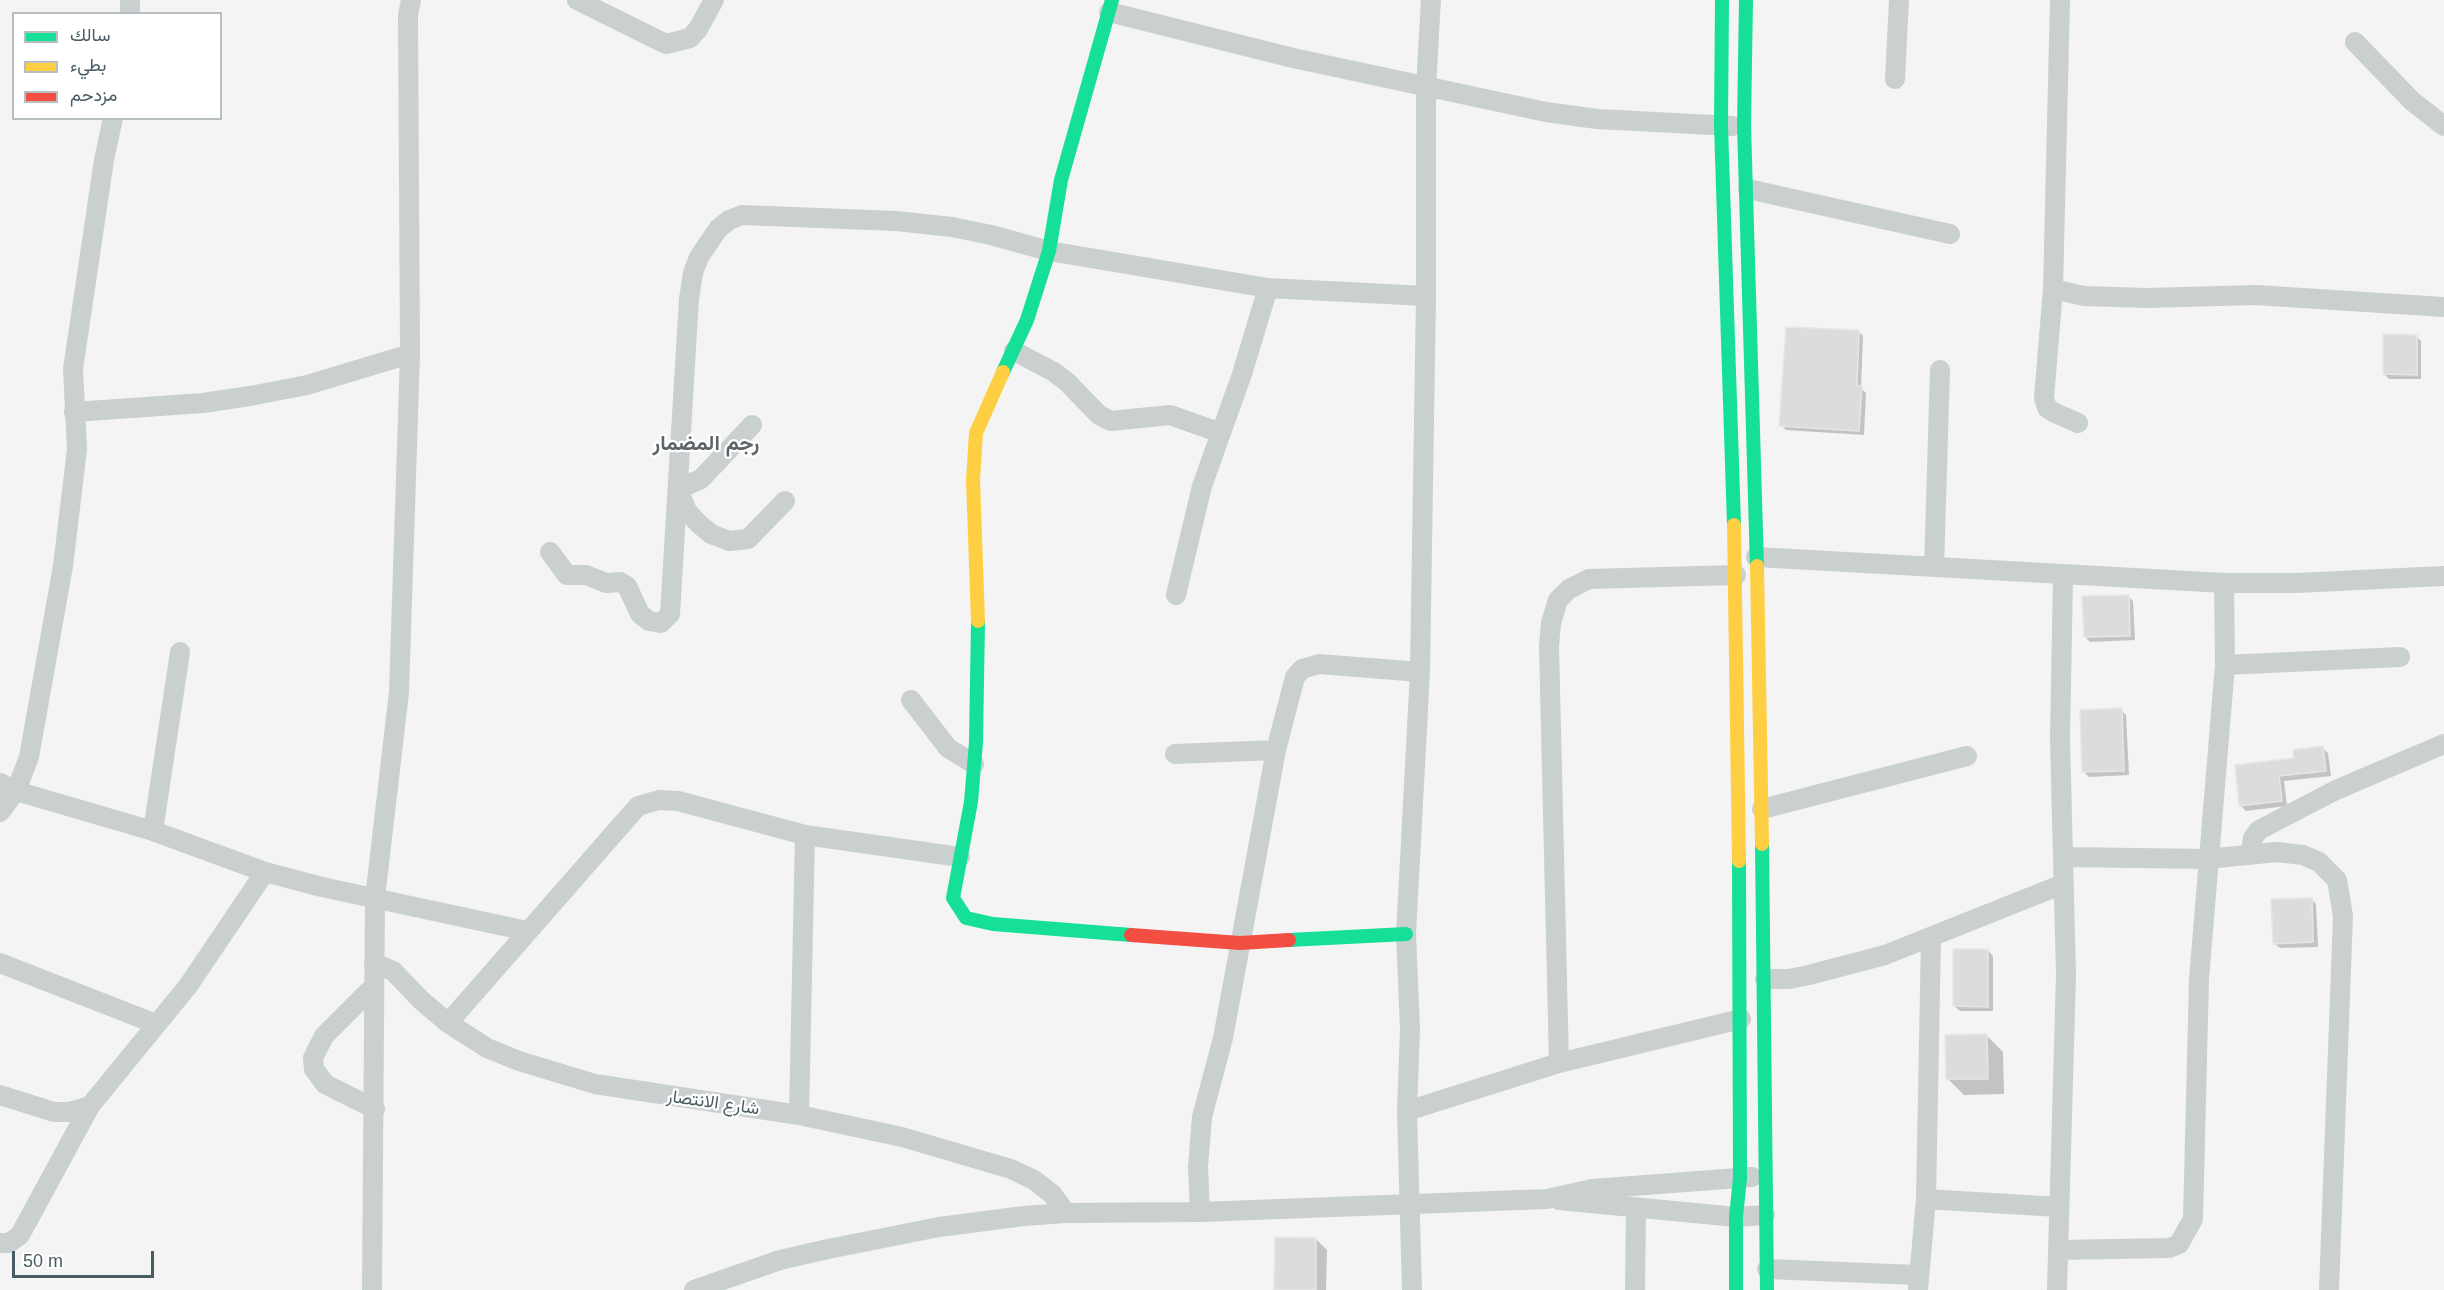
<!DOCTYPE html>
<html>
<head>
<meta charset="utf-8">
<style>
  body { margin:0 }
  #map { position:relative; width:2444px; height:1290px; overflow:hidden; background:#f4f4f4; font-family:Helvetica,Vazirmatn,sans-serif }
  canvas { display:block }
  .legend { position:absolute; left:12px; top:12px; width:210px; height:108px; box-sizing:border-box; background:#fff; border:2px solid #b6bec1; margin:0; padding:8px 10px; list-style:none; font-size:18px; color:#485d63 }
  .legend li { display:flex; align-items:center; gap:12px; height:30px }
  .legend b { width:30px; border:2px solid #b6bec1 }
  .scale { position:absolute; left:12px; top:1251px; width:142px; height:27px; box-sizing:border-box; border:3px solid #485d63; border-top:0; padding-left:8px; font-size:18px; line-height:21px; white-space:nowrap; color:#485d63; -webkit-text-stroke:4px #fff; paint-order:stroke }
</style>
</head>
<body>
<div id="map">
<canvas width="2444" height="1290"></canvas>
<ul class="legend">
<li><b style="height:8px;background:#16e098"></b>سالك</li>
<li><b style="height:8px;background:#ffcf43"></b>بطيء</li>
<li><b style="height:8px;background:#f24e42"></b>مزدحم</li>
</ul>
<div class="scale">50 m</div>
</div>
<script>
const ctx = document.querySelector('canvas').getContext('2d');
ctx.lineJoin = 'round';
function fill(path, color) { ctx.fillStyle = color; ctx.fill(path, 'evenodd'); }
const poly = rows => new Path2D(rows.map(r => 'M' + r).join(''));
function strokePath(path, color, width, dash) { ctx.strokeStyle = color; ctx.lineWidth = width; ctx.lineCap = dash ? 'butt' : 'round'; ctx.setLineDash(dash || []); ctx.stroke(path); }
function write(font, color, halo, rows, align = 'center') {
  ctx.font = font + ' Helvetica,Vazirmatn,sans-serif'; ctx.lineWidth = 4.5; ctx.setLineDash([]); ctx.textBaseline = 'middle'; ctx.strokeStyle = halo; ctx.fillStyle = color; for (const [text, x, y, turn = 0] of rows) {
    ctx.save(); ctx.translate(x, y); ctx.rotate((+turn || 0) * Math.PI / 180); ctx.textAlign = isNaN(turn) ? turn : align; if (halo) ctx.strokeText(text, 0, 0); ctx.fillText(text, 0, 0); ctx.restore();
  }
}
fill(poly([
  [1858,331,1863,336,1861,388,1866,393,1864,435,1786,430,1781,425],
  [2416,336,2421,341,2421,379,2389,379,2384,374],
  [2128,596,2133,601,2135,640,2090,642,2085,637],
  [2121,710,2126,715,2129,775,2089,777,2084,772],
  [2323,748,2328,753,2331,776,2284,781,2287,806,2246,811,2241,806,2296,759],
  [2311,899,2316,904,2318,947,2280,948,2274,943],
  [1988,950,1993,956,1993,1011,1960,1011,1954,1006],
  [1987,1036,2003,1052,2004,1094,1964,1095,1948,1079],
  [1316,1239,1327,1250,1326,1290,1275,1290]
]), '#0003');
const building = poly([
  [1786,327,1859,330,1857,386,1862,386,1859,431,1779,426,1786,327],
  [2383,334,2417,335,2417,375,2383,374,2383,334],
  [2129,595,2130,636,2084,637,2082,596,2129,595],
  [2122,708,2124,771,2082,772,2080,710,2122,708],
  [2323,746,2326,771,2279,776,2282,801,2239,806,2235,765,2294,758,2293,750,2323,746],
  [2312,898,2313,942,2273,944,2271,899,2312,898],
  [1953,949,1988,949,1988,1007,1953,1006,1953,949],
  [1987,1034,1988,1079,1946,1079,1945,1035,1987,1034],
  [1275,1237,1316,1238,1316,1290,1274,1290,1275,1237]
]);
fill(building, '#dcdcde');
strokePath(building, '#e5e6e7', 1.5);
strokePath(poly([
  [577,0,666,44,690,38,698,29,714,0],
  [2060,0,2053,289,2044,398,2047,408,2055,413,2078,423],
  [1109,12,1293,58,1546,112,1597,119,1732,126],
  [130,14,130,0],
  [2355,42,2412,101,2444,126],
  [1895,79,1899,0],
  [1748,189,1950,234],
  [2053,289,2084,296,2147,298,2256,295,2444,307],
  [1014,351,1054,372,1067,382,1099,415,1111,421,1170,415,1221,433],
  [74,412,203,403,250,396,307,385,410,354],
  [752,425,701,479,678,489,687,511,699,524,711,534,729,541,748,539,785,501],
  [550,552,567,575,586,575,606,583,620,582,627,586,640,614,649,621,661,623,670,614,689,299,693,273,699,257,718,229,729,220,742,215,896,221,952,227,991,235,1049,251,1268,288,1426,296],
  [1756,557,2224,583,2296,583,2444,576],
  [1934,567,1940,370],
  [1176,595,1202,486,1242,374,1268,288],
  [2225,665,2400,657],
  [911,700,948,748,974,764],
  [1175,754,1276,750],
  [0,783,16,791,153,831,265,872,322,887,527,931],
  [1762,809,1967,756],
  [0,812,16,791,29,757,63,566,77,449,73,369,104,160,113,118],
  [153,831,180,652],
  [2250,855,2253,838,2259,830,2336,790,2444,744],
  [2064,857,2207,859,2277,852,2303,855,2319,862,2337,880,2343,916,2329,1290],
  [0,963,156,1024],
  [374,963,393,971,422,1001,448,1023,487,1048,519,1061,595,1084,799,1115,902,1137,1011,1169,1034,1180,1052,1194,1066,1213],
  [1765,979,1789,979,1809,975,1885,955,2063,884],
  [374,986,324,1036,313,1058,314,1069,325,1084,375,1109],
  [448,1023,638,806,659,800,678,801,805,835,960,857],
  [1559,1063,1549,646,1551,623,1558,600,1569,589,1589,579,1736,575],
  [0,1095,54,1112,69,1112,90,1106],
  [1407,1111,1559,1063,1741,1019],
  [799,1115,805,835],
  [1926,1199,2058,1207],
  [1559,1200,1736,1217,1765,1215],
  [1200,1212,1198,1167,1202,1117,1223,1038,1276,750,1295,677,1302,669,1319,664,1420,672],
  [0,1243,9,1243,20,1235,90,1106,188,986,265,872],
  [2058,1250,2169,1248,2179,1244,2193,1219,2199,979,2225,665,2224,583],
  [1767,1269,1918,1275],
  [372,1290,375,898,399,692,410,354,408,15,411,0],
  [694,1290,780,1260,828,1249,939,1227,1024,1216,1066,1213,1200,1212,1547,1199,1592,1189,1752,1177],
  [1412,1290,1407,1111,1410,1029,1406,934,1420,672,1426,296,1426,87,1431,0],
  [1635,1290,1636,1208],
  [1918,1290,1926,1199,1931,937],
  [2057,1290,2066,976,2060,739,2063,576]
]), '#cacfd0', 20);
strokePath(poly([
  [1722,0,1721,126,1734,525],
  [1746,0,1744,125,1757,566],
  [1003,372,1027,320,1049,251,1061,180,1112,0],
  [978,621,976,742,971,802,953,898,966,918,993,924,1131,935],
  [1762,844,1767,1290],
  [1289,940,1406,934],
  [1736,1290,1736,1217,1740,1178,1739,861]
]), '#16e098', 14);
strokePath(poly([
  [1734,525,1739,861],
  [1757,566,1762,844],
  [978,621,973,480,976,433,1003,372]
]), '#ffcf43', 14);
strokePath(poly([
  [1131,935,1240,943,1289,940]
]), '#f24e42', 14);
write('18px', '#485d63', '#fff', [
  ["شارع الانتصار",713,1103,8]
]);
write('bold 21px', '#5e6569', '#fff', [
  ["رجم المضمار",706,444]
]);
</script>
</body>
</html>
